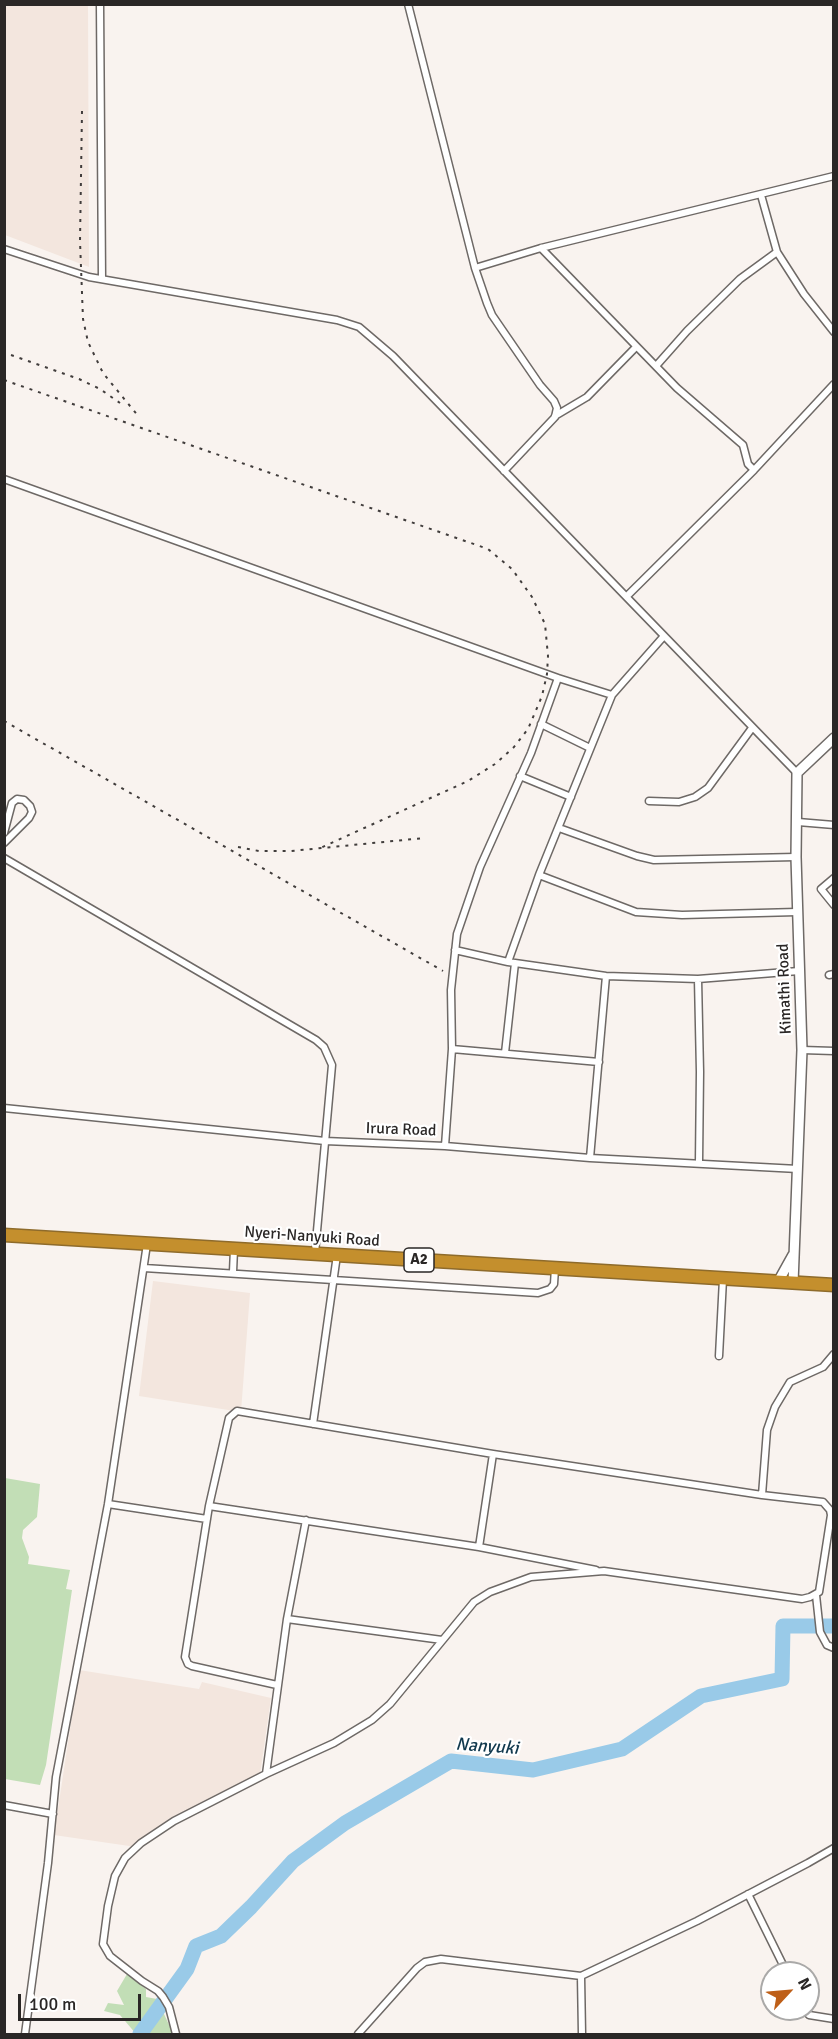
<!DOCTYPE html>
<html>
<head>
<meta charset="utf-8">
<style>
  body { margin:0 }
  #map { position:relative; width:838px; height:2039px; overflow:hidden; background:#f9f3ef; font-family:Signika,sans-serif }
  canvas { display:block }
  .frame { position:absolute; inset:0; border:6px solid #2a2726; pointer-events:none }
  .north { position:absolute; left:760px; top:1961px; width:60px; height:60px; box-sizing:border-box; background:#fff; border:2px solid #aaa9a8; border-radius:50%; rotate:64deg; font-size:16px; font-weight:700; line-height:24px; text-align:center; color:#2a2726 }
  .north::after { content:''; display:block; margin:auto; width:21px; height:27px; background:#be5f18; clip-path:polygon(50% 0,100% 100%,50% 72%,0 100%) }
  .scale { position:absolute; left:18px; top:1994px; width:123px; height:27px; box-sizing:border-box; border:3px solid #2a2726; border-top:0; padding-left:8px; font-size:18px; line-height:21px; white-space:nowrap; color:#2a2726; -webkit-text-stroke:4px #fff; paint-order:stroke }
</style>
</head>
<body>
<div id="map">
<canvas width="838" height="2039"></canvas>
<div class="frame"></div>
<div class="north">N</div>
<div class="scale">100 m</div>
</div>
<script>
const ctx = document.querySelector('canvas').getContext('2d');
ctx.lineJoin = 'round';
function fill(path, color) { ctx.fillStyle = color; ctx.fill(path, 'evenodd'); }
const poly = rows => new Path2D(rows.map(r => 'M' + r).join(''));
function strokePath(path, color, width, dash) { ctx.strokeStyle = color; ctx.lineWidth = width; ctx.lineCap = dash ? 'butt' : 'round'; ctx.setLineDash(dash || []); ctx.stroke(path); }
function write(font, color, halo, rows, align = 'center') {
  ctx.font = font + ' Signika,sans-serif'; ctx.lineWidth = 4.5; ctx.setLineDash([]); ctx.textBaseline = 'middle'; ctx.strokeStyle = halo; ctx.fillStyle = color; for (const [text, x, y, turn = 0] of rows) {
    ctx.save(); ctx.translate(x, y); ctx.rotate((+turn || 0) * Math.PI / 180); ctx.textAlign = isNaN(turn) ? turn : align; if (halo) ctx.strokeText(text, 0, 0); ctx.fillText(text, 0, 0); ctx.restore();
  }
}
fill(poly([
  [4,5,88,5,89,267,5,235],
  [153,1281,250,1293,241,1412,139,1396],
  [79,1670,199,1689,202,1682,271,1698,259,1781,181,1820,136,1847,54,1835]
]), '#f3e6de');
fill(poly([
  [5,1478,40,1484,37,1517,23,1530,22,1538,29,1557,28,1564,70,1570,66,1589,72,1590,46,1765,40,1785,5,1779],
  [127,1974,146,1989,146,1997,157,1999,171,2029,171,2034,136,2034,120,2015,104,2011,108,2003,124,2005,117,1991]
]), '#c2deb6');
strokePath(poly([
  [140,2034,187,1969,196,1946,221,1936,251,1907,293,1861,345,1823,451,1761,533,1770,622,1749,701,1696,782,1679,783,1626,834,1626]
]), '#99cae8', 15);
const street = poly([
  [100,4,102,279],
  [408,4,475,268,487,303,492,315,540,385,554,401,557,408,555,417,504,471],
  [761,195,777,252,804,294,834,332],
  [541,248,677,388,743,445,748,464,754,470],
  [4,249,89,277,337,320,359,327,393,356,797,773],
  [475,268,541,248,834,176],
  [656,366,687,331,740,279,777,252],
  [555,416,587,397,636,347],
  [4,479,558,678,612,695],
  [627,596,754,470,834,384],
  [541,724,590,748],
  [520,776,571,797],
  [649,801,679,802,695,797,708,788,752,728],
  [798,822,834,825],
  [559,828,637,856,654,860,796,857],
  [4,833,12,803,17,799,24,800,30,806,32,812,29,818,4,843],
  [4,858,316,1040,324,1047,332,1065,315,1253],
  [539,875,636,912,682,915,797,912],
  [834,878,821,889,834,905],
  [455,950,508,962,606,976,698,979,799,971],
  [508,962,539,875,612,695,664,636],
  [829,975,834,974],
  [698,979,700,1072,699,1162],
  [452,1049,451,990,457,934,480,867,531,753,558,678],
  [802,1050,834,1051],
  [505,1053,515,963],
  [4,1108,325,1141,445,1146,590,1158,798,1169],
  [445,1146,452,1049,599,1062],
  [590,1158,606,976],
  [144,1268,538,1293,550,1289,554,1284,555,1268],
  [233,1272,234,1249],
  [719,1356,723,1279],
  [313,1424,337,1255],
  [762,1495,767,1430,775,1407,790,1382,823,1367,834,1354],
  [108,1504,207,1519],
  [209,1506,479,1547,596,1570],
  [479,1547,493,1454],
  [816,1595,820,1632,827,1645,834,1648],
  [287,1619,442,1640],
  [266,1774,287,1619,306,1520],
  [4,1805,53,1814],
  [748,1894,787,1973],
  [581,1976,582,2034],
  [805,2009,809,2015,834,2019],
  [25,2034,48,1863,56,1777,108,1504,147,1244],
  [176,2034,169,2007,163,1997,158,1991,142,1981,110,1956,103,1944,108,1906,115,1876,125,1858,141,1843,174,1821,266,1774,334,1743,372,1720,390,1704,474,1602,490,1592,531,1577,604,1571,802,1599,810,1597,819,1592,831,1515,830,1510,823,1502,762,1495,493,1454,237,1411,229,1418,209,1506,185,1657,188,1664,192,1666,277,1685],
  [358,2034,417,1968,425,1962,441,1959,581,1976,697,1921,808,1863,834,1848]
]);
const secondary = poly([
  [778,1282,793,1255],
  [793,1283,802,1050,796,857,797,773,834,738]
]);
const highway = poly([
  [4,1235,834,1285]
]);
strokePath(street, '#6e6966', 9);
strokePath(secondary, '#6e6966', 12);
strokePath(highway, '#8e6b2b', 15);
strokePath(street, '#fff', 6);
strokePath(secondary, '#fff', 9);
strokePath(highway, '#c48f2d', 12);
strokePath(poly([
  [82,111,80,241,83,319,88,342,103,373,139,417],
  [11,355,79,379,100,389,120,403],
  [4,380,488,549,512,569,532,597,545,624,548,656,547,674,542,696,528,729,514,747,495,764,468,781,318,849],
  [4,721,443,971],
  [238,847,259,851,291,851,424,838]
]), '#413d3c', 2, [3, 6]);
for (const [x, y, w] of [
  [419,1260,30]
]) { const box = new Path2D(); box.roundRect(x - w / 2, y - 12, w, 24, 4.5); ctx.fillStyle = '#fff'; ctx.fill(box); strokePath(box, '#2a2726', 1.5); }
write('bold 15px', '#2a2726', null, [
  ["A2",419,1260]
]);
write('16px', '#2a2726', '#fff', [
  ["Kimathi Road",785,989,-92],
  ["Irura Road",401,1130,2],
  ["Nyeri-Nanyuki Road",312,1237,4]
]);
write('italic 18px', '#11394e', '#fff', [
  ["Nanyuki",487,1747,4]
]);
</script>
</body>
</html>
